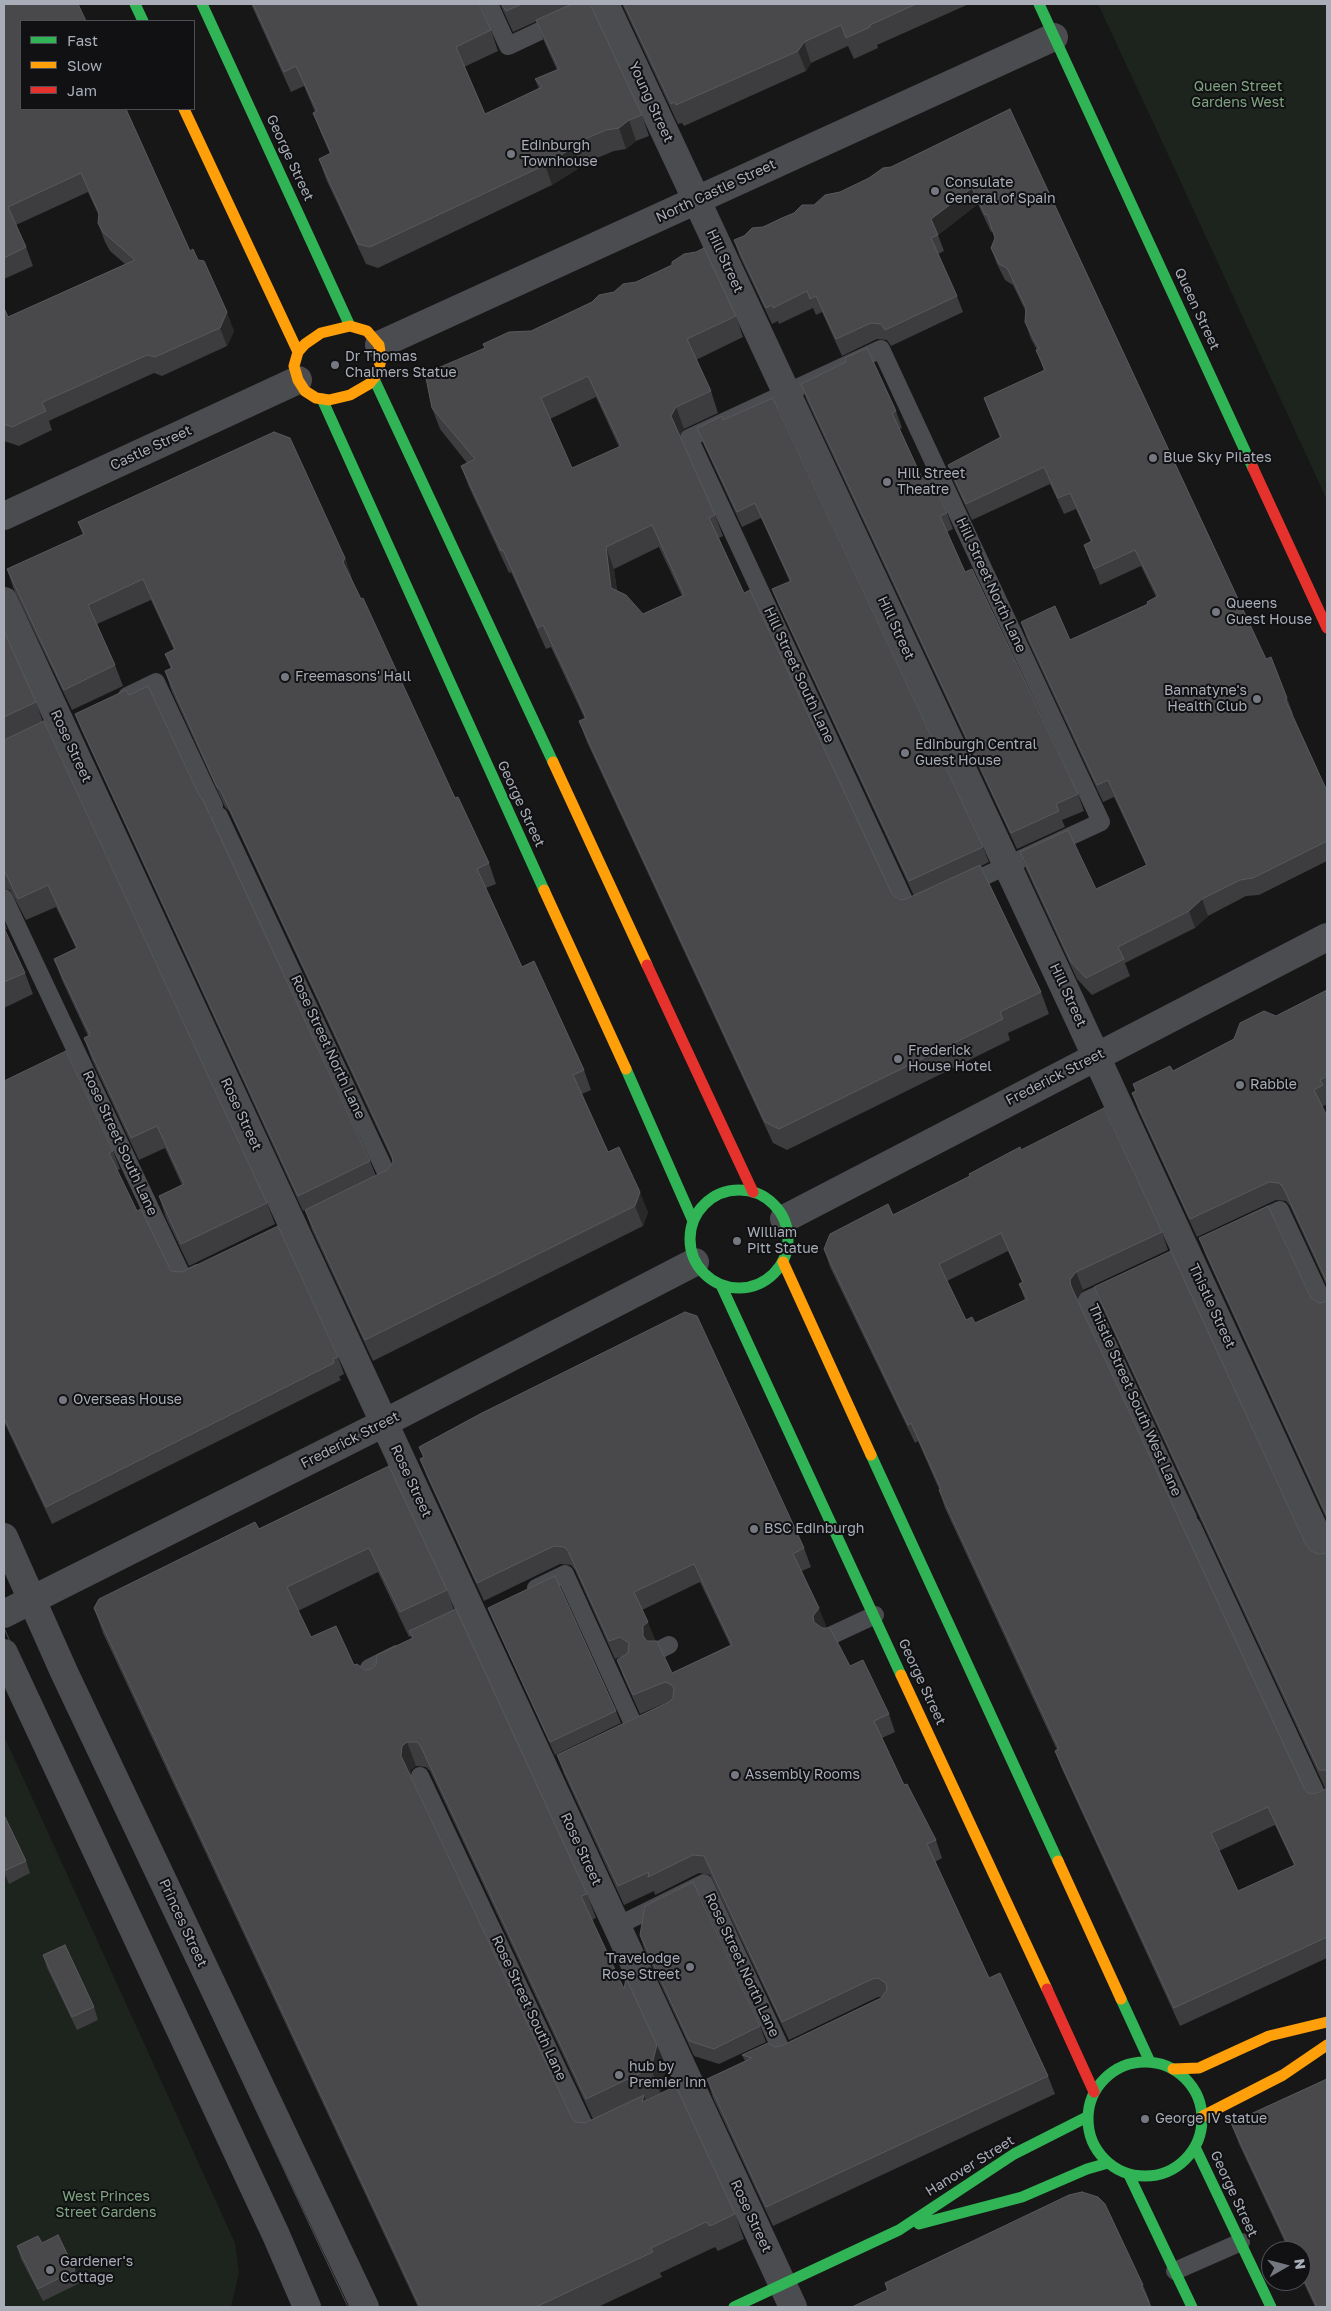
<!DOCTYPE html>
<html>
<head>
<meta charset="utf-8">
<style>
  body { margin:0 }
  #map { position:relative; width:1331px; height:2311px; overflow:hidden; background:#171717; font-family:"Golos Text",sans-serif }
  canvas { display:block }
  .frame { position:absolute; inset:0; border:5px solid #a8adb8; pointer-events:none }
  .legend { position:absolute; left:20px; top:20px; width:175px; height:90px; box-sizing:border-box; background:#111113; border:1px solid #4d4f55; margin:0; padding:6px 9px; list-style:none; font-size:15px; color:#a8adb8 }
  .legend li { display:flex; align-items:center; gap:10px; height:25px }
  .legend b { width:25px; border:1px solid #4d4f55 }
  .north { position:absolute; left:1261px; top:2241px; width:50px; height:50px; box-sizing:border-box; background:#111113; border:1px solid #4d4f55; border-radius:50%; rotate:82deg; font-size:14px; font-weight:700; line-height:20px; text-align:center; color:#a8adb8 }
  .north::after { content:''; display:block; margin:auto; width:18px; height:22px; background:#757880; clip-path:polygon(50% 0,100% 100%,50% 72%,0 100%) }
</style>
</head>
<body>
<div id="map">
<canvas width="1331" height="2311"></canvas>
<div class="frame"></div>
<ul class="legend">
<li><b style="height:6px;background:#30b455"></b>Fast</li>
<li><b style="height:6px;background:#ff9f0a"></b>Slow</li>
<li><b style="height:6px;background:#e5322d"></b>Jam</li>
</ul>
<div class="north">N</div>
</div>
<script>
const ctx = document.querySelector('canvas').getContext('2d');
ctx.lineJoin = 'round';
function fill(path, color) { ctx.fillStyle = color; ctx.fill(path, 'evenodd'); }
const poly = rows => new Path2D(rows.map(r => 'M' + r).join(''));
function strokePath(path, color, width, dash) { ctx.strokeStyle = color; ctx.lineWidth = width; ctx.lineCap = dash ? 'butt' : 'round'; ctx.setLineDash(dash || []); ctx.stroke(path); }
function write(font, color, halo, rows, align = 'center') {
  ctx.font = font + ' "Golos Text",sans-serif'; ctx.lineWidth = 4; ctx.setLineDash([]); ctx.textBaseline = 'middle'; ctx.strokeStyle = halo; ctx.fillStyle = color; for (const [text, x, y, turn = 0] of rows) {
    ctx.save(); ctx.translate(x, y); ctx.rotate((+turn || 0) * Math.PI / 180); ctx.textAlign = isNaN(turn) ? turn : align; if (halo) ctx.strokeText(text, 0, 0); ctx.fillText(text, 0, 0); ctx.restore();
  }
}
fill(poly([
  [1098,4,1327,4,1327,500,1166,150],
  [4,1736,235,2243,239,2273,231,2307,4,2307]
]), '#1d241e');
strokePath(poly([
  [489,4,508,46,561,21],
  [881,349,1101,822,909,911,689,438,881,349],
  [127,696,156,682,214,806],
  [219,816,390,1181,379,1186],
  [4,898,184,1280,198,1273],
  [1250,1224,1280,1210,1327,1311],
  [1118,1286,1087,1300,1188,1518],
  [1192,1526,1320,1802,1327,1798],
  [536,1588,565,1574,635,1728,622,1734],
  [830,1636,875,1615],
  [659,1650,669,1645],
  [376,1684,369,1668,397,1654],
  [420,1776,590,2138,595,2136],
  [617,1926,704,1883,780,2047,761,2057],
  [1175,2271,1241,2242]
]), '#4b4c50', 18);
strokePath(poly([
  [605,4,1077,1015,1327,1557],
  [379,345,1054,37],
  [4,516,298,380],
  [4,601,793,2307],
  [784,1219,1327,937],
  [4,1537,64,1672,365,2307],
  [4,1614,384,1423,695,1262],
  [4,1653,276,2235,307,2307]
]), '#4b4c50', 28);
strokePath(poly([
  [135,4,143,21],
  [202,4,350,326],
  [1039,4,1253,468],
  [374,379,553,762],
  [322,399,544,890],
  [626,1069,693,1221],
  '690 1239a49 49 0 1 1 98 0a49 49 0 1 1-98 0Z',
  [721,1285,901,1675],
  [871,1455,1058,1861],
  [1121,1999,1150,2062],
  '1088 2119a57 57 0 1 1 114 0a57 57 0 1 1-114 0Z',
  [1195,2147,1271,2307],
  [1129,2175,1192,2307],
  [919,2224,1022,2197,1087,2169,1108,2163],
  [734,2307,899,2230,1014,2154,1087,2117]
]), '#30b455', 11);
strokePath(poly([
  [184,109,298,352],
  [350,326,367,331,379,345,381,359,378,373,369,384,350,395,329,400,316,398,305,391,298,380,294,366,298,352,305,344,321,333,350,326],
  [553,762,647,965],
  [544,890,626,1069],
  [783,1262,871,1455],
  [901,1675,1047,1989],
  [1058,1861,1121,1999],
  [1173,2069,1199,2068,1269,2036,1327,2022],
  [1203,2116,1283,2075,1327,2045]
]), '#ff9f0a', 11);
strokePath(poly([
  [1253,468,1327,628],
  [647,965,753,1192],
  [1047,1989,1094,2092]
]), '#e5322d', 11);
strokePath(poly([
  [4,1570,348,2307],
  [4,1628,149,1952,317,2307]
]), '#4b4c4f', 1);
fill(poly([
  [4,4,190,251,198,260,234,331,227,346,162,376,154,373,53,419,49,421,52,430,19,446,4,441,4,308,8,317,125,264,110,251,105,242,98,223,99,216,88,192,16,225,26,247,33,266,4,279],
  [251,4,480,4,491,30,498,51,464,67,485,114,539,89,535,79,557,70,544,41,537,21,513,32,500,4,590,4,642,115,649,136,636,141,626,149,614,151,580,165,576,170,552,185,378,268,366,264,326,179,319,159,330,154,321,133,313,113,315,112,304,86,291,92],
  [622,4,969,4,877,45,878,48,854,59,848,46,811,63,806,71,684,126,682,123,678,124],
  [1010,109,1266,659,1287,698,1293,714,1292,715,1327,791,1327,861,1259,895,1246,896,1208,916,1195,928,1125,963,1130,976,1092,995,1077,979,1026,869,1020,852,1096,889,1146,865,1114,797,1103,802,1027,639,1021,622,1070,640,1148,604,1156,597,1141,566,1100,585,1084,545,1091,542,1076,509,1064,514,1050,484,972,520,954,482,948,465,1000,438,990,414,984,398,1044,371,1037,350,1031,339,1025,322,1026,312,1013,285,1005,280,997,264,991,248,995,238,993,231,991,232,978,204,938,235,944,251,938,254,957,296,963,312,891,346,887,340,877,339,842,356,822,312,816,315,813,308,779,324,778,321,772,324,740,257,734,240,814,205],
  [736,316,743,337,696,360,711,391,718,413,684,429,680,436,715,515,723,536,719,538,744,593,892,894,900,900,906,899,914,896,778,604,772,589,790,582,761,518,742,527,703,443,697,428,723,420,983,847,989,862,981,866,1041,992,1049,1014,1008,1033,1010,1040,787,1150,773,1143,587,742,579,721,585,719,583,715,551,647,546,649,511,572,509,573,469,487,461,466,467,463,440,429,432,408],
  [596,397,619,447,572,468,550,419],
  [659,547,682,596,643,614,617,591,614,569],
  [801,384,896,411,902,428,900,429,922,478,947,513,953,529,947,532,965,572,1078,794,1084,811,1062,820,1065,827,1017,849,807,401],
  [78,522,345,558,352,579,352,580,455,798,489,863,496,884,486,888,522,967,584,1070,591,1090,582,1094,608,1152,648,1212,643,1226,373,1361,312,1230,305,1210,303,1211,81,729,75,714,370,1161,376,1176,387,1170,393,1162,229,811,225,807,172,692,165,671,171,669,165,654,174,650,151,600,97,624,115,665,123,686,72,710,14,590,7,569,83,535],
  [4,631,36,702,43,722,267,1203,275,1224,189,1266,166,1218,159,1196,182,1185,165,1148,139,1160,92,1060,84,1038,88,1036,62,980,54,959,76,948,56,907,26,920,10,890,4,889],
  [4,920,7,929,5,930,25,973,33,994,4,1008],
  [1327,990,1327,1104,1322,1107,1327,1116,1327,1286,1290,1206,1286,1201,1276,1200,1197,1237,1139,1112,1132,1093,1136,1091,1133,1084,1173,1071,1234,1039,1276,1016],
  [4,1081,113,1151,120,1169,117,1170,137,1211,171,1271,338,1357,344,1374,339,1377,341,1380,52,1524,4,1422],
  [1021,1150,1162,1232,1168,1250,1083,1290,1077,1299,1304,1788,1308,1793,1314,1794,1326,1788,1325,1788,1101,1305,1094,1287,1311,1551,1318,1554,1327,1553,1327,1958,1180,2026,1062,1769,1055,1751,1057,1750,945,1508,939,1490,939,1489,918,1441,915,1443,830,1267,824,1249,893,1215],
  [1008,1251,1022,1282,1019,1284,1025,1300,975,1323,966,1320,947,1281],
  [1275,1825,1294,1865,1238,1891,1219,1851],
  [1199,1238,1311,1298,1319,1303,1325,1302,1327,1299,1327,1520,1206,1256],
  [419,1447,804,1548,811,1567,802,1571,826,1626,824,1628,850,1666,889,1714,895,1732,882,1738,904,1785,936,1840,942,1858,935,1862,989,1978,1048,2076,1055,2094,773,2226,713,2098,707,2079,745,2061,742,2055,781,2046,881,1998,882,1997,878,1997,789,2040,710,1875,699,1873,655,1895,654,1891,624,1905,564,1774,557,1755,670,1701,640,1714,624,1678,617,1660,622,1657,615,1659,575,1570,571,1565,560,1564,484,1601,427,1477,420,1459,423,1457],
  [700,1582,730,1645,672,1673,654,1641,655,1640,642,1610],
  [389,1466,447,1590,454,1610,587,1894,596,1918,592,1920,624,1989,666,2070,660,2093,645,2100,646,2101,735,2214,744,2239,718,2251,715,2247,660,2273,662,2277,598,2307,418,2307,103,1633,94,1608],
  [378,1572,409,1637,411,1636,412,1638,371,1669,365,1670,354,1665,311,1637,298,1611],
  [416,1766,426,1767,430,1771,593,2119,585,2123,575,2122,572,2118,411,1776,411,1770],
  [488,1608,616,1711,621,1723,555,1755,493,1620],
  [4,1815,26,1861,30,1873,9,1884,4,1873],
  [640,1935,760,2026,766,2042,719,2064,694,2056,645,1951],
  [43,1955,94,2007,98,2020,77,2030,47,1968],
  [1327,2079,1327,2307,1315,2307,1301,2277,1301,2251,1289,2251,1239,2144,1231,2123],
  [42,2243,75,2270,80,2283,43,2301,21,2259,17,2246],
  [885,2283,1143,2285,1150,2302,887,2291]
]), '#3d3d3f');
fill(poly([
  [804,42,811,63,806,71,798,51],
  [629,120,636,141,626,149,619,128],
  [573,144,580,165,576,170,552,185,545,165],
  [972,188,978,204,937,236,931,219],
  [227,312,234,331,227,346,220,328],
  [676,407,684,429,678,438,671,416],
  [606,547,614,569,619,609,611,588],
  [345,558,352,579,350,582,343,562],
  [1202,899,1208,916,1195,928,1189,911],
  [640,1192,648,1212,643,1226,635,1206],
  [1076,1272,1083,1290,1077,1299,1071,1286,1070,1280],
  [819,1608,826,1626,820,1635,814,1622,813,1616],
  [648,1622,655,1640,650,1645,643,1636,643,1626],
  [407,1742,416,1766,411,1770,410,1781,401,1756,402,1746],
  [657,2045,666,2070,660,2093,651,2068],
  [644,2095,653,2120,642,2102]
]), '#29292a');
const building = poly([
  [4,4,78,4,86,21,21,21,21,109,126,109,190,251,193,249,198,260,204,261,227,312,220,328,155,357,147,355,47,400,42,403,46,411,12,427,4,424,4,308,8,317,135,260,103,232,98,223,99,213,81,173,8,207,26,247,4,258,4,4],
  [253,4,479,4,491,30,456,47,485,114,542,87,535,79,559,69,536,20,572,4,590,4,642,115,629,120,619,128,606,130,573,144,569,150,545,165,370,247,358,244,319,159,331,153,313,113,317,111,296,66,284,72,253,4],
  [502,4,522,4,506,11,502,4],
  [624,4,916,4,870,25,870,27,846,38,841,25,804,42,798,51,676,105,675,102,671,104,624,4],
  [1010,109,1266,659,1271,657,1287,698,1285,699,1327,791,1327,841,1253,878,1240,880,1202,899,1189,911,1118,947,1124,959,1086,978,1071,962,1020,852,1068,830,1096,889,1147,865,1108,780,1097,785,1021,622,1055,606,1070,640,1148,604,1147,602,1158,596,1135,550,1094,569,1084,545,1092,541,1070,493,1058,498,1044,467,966,504,948,465,1001,437,984,398,1045,370,1036,350,1039,349,1025,322,1026,308,1007,268,999,264,991,248,995,238,987,214,985,215,972,188,931,219,938,235,931,238,957,296,885,330,881,324,871,323,836,339,816,296,810,299,807,291,773,308,772,305,766,308,734,240,744,236,752,228,763,227,782,218,794,213,802,205,814,205,825,195,840,192,869,178,883,168,891,167,1010,109],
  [704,248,736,316,687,339,711,391,676,407,671,416,715,515,709,518,744,593,750,590,892,894,900,900,906,899,980,865,1041,992,1000,1012,1003,1019,779,1129,765,1122,579,721,586,718,575,693,543,625,538,628,503,550,501,551,461,466,475,459,432,408,426,378,433,375,431,371,485,348,483,344,509,332,531,331,592,302,599,295,614,292,623,284,636,282,672,265,672,262,684,254,696,252,704,248],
  [588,376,621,446,572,468,541,398,588,376],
  [652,525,684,595,643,614,626,595,611,588,606,547,652,525],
  [867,348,896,411,892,413,922,478,929,474,947,513,940,516,965,572,972,569,1078,794,1056,804,1059,811,1011,833,801,384,846,362,845,358,867,348],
  [773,398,983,847,909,881,772,589,791,581,755,503,737,512,697,428,722,416,723,420,773,398],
  [274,432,290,438,345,558,343,562,361,599,363,598,455,798,458,797,489,863,477,869,522,967,534,961,584,1070,573,1075,608,1152,619,1147,640,1192,635,1206,365,1340,305,1210,387,1170,393,1162,392,1156,221,791,217,787,165,671,172,668,165,654,175,649,143,579,88,605,115,665,64,690,7,569,84,534,78,522,274,432],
  [4,631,36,702,4,717,4,631],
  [148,686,199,795,203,800,370,1161,298,1196,75,714,126,690,129,695,148,686],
  [44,721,267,1203,181,1244,159,1196,184,1184,157,1126,131,1138,84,1038,90,1035,54,959,77,948,48,885,18,899,4,870,4,740,44,721],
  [4,928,25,973,4,982,4,928],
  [1327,990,1327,1076,1320,1080,1323,1085,1314,1090,1327,1116,1327,1282,1283,1187,1279,1183,1269,1182,1190,1219,1132,1093,1136,1091,1133,1084,1170,1066,1173,1071,1234,1039,1240,1023,1264,1011,1276,1016,1327,990],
  [66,1051,113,1151,109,1153,137,1211,141,1209,171,1271,182,1272,278,1226,338,1357,333,1359,334,1363,46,1507,4,1418,4,1081,66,1051],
  [1104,1108,1162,1232,1076,1272,1070,1280,1071,1286,1304,1788,1308,1793,1314,1794,1326,1789,1327,1787,1327,1937,1174,2008,1055,1751,1059,1749,939,1490,941,1489,911,1423,908,1425,824,1249,830,1234,888,1204,893,1215,970,1176,969,1174,1020,1147,1021,1150,1104,1108],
  [1001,1233,1023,1282,1019,1284,1027,1299,975,1323,972,1317,966,1320,939,1264,1001,1233],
  [1268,1807,1295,1865,1238,1891,1211,1833,1268,1807],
  [1268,1206,1311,1298,1319,1303,1325,1302,1327,1299,1327,1516,1199,1238,1268,1206],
  [1171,1251,1306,1545,1311,1551,1318,1554,1327,1553,1327,1772,1325,1770,1319,1770,1094,1287,1171,1251],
  [685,1312,697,1316,804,1548,793,1554,819,1608,813,1616,814,1622,822,1628,830,1628,850,1666,863,1660,889,1714,874,1721,904,1785,907,1784,936,1840,927,1844,989,1978,1000,1973,1048,2076,766,2207,707,2079,752,2058,742,2055,768,2043,775,2047,781,2046,881,1998,887,1990,886,1983,878,1978,872,1979,782,2022,704,1856,693,1855,648,1877,649,1872,618,1886,557,1755,669,1702,673,1698,674,1688,670,1684,665,1682,633,1695,617,1660,628,1653,629,1643,620,1637,609,1641,568,1551,564,1547,554,1546,477,1583,420,1459,424,1457,419,1447,480,1414,685,1312],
  [694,1564,732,1645,672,1673,657,1641,647,1641,643,1636,643,1626,648,1622,634,1592,694,1564],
  [389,1466,447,1590,400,1612,369,1548,287,1587,311,1637,336,1626,354,1665,357,1664,365,1670,371,1669,376,1665,377,1655,413,1638,409,1631,456,1609,587,1894,581,1896,624,1989,626,1978,657,2045,651,2068,586,2099,421,1747,417,1742,407,1742,402,1746,401,1756,572,2118,575,2122,585,2123,644,2095,642,2102,676,2086,735,2214,710,2226,706,2222,651,2248,653,2252,536,2307,420,2307,94,1608,99,1599,255,1522,259,1529,389,1466],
  [555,1576,616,1711,550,1742,488,1608,555,1576],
  [4,1815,26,1861,4,1871,4,1815],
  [693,1882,760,2026,714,2049,689,2041,640,1935,645,1906,693,1882],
  [65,1945,94,2007,72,2017,43,1955,65,1945],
  [1327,2079,1327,2307,1317,2307,1301,2273,1301,2251,1291,2251,1231,2123,1327,2079],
  [1082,2192,1098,2197,1105,2204,1143,2285,1141,2285,1151,2307,852,2307,888,2290,885,2283,1069,2195,1082,2192],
  [58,2235,75,2270,38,2289,17,2246,38,2236,42,2243,58,2235]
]);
fill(building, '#49494c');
strokePath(building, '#58595d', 1);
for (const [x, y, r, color] of [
  [511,154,5,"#757880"],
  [935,191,5,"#757880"],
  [335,365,5,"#757880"],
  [1153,458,5,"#757880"],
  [887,482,5,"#757880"],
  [1216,612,5,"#757880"],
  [285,677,5,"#757880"],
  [1257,699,5,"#757880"],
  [905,753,5,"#757880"],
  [898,1059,5,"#757880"],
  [1240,1085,5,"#757880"],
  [737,1241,5,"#757880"],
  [63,1400,5,"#757880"],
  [754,1529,5,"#757880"],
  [735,1775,5,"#757880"],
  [690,1967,5,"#757880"],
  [619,2075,5,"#757880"],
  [1145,2119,5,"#757880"],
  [50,2270,5,"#757880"]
]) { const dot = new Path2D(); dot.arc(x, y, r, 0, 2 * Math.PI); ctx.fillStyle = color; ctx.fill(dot); strokePath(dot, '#111113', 2); }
write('14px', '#7fa381', '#111113', [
  ["Queen Street",1238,87],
  ["Gardens West",1238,103],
  ["West Princes",106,2197],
  ["Street Gardens",106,2213]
]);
write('14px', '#a8adb8', '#111113', [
  ["Young Street",651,102,65],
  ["George Street",290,158,65],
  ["North Castle Street",716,191,-25],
  ["Hill Street",725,261,65],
  ["Queen Street",1197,309,65],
  ["Castle Street",151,448,-25],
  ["Hill Street North Lane",991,585,65],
  ["Hill Street",896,628,65],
  ["Hill Street South Lane",799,675,65],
  ["Rose Street",71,746,65],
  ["George Street",521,804,65],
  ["Hill Street",1068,995,65],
  ["Rose Street North Lane",328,1047,65],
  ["Frederick Street",1055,1077,-27],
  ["Rose Street",241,1114,65],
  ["Rose Street South Lane",120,1143,65],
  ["Thistle Street",1212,1306,65],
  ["Thistle Street South West Lane",1135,1400,66],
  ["Frederick Street",350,1440,-27],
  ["Rose Street",411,1481,65],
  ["George Street",922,1682,65],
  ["Rose Street",581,1849,65],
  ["Princes Street",183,1923,65],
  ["Rose Street North Lane",742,1965,65],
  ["Rose Street South Lane",529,2008,65],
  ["Hanover Street",970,2166,-32],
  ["George Street",1234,2194,65],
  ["Rose Street",751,2216,65]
]);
write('14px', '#a8adb8', '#111113', [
  ["Edinburgh",521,146],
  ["Townhouse",521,162],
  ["Consulate",945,183],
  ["General of Spain",945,199],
  ["Dr Thomas",345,357],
  ["Chalmers Statue",345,373],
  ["Blue Sky Pilates",1163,458],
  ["Hill Street",897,474],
  ["Theatre",897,490],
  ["Queens",1226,604],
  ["Guest House",1226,620],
  ["Freemasons' Hall",295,677],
  ["Bannatyne's",1247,691,"right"],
  ["Health Club",1247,707,"right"],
  ["Edinburgh Central",915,745],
  ["Guest House",915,761],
  ["Frederick",908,1051],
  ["House Hotel",908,1067],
  ["Rabble",1250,1085],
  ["William",747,1233],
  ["Pitt Statue",747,1249],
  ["Overseas House",73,1400],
  ["BSC Edinburgh",764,1529],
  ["Assembly Rooms",745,1775],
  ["Travelodge",680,1959,"right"],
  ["Rose Street",680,1975,"right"],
  ["hub by",629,2067],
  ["Premier Inn",629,2083],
  ["George IV statue",1155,2119],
  ["Gardener's",60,2262],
  ["Cottage",60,2278]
], 'left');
</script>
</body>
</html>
